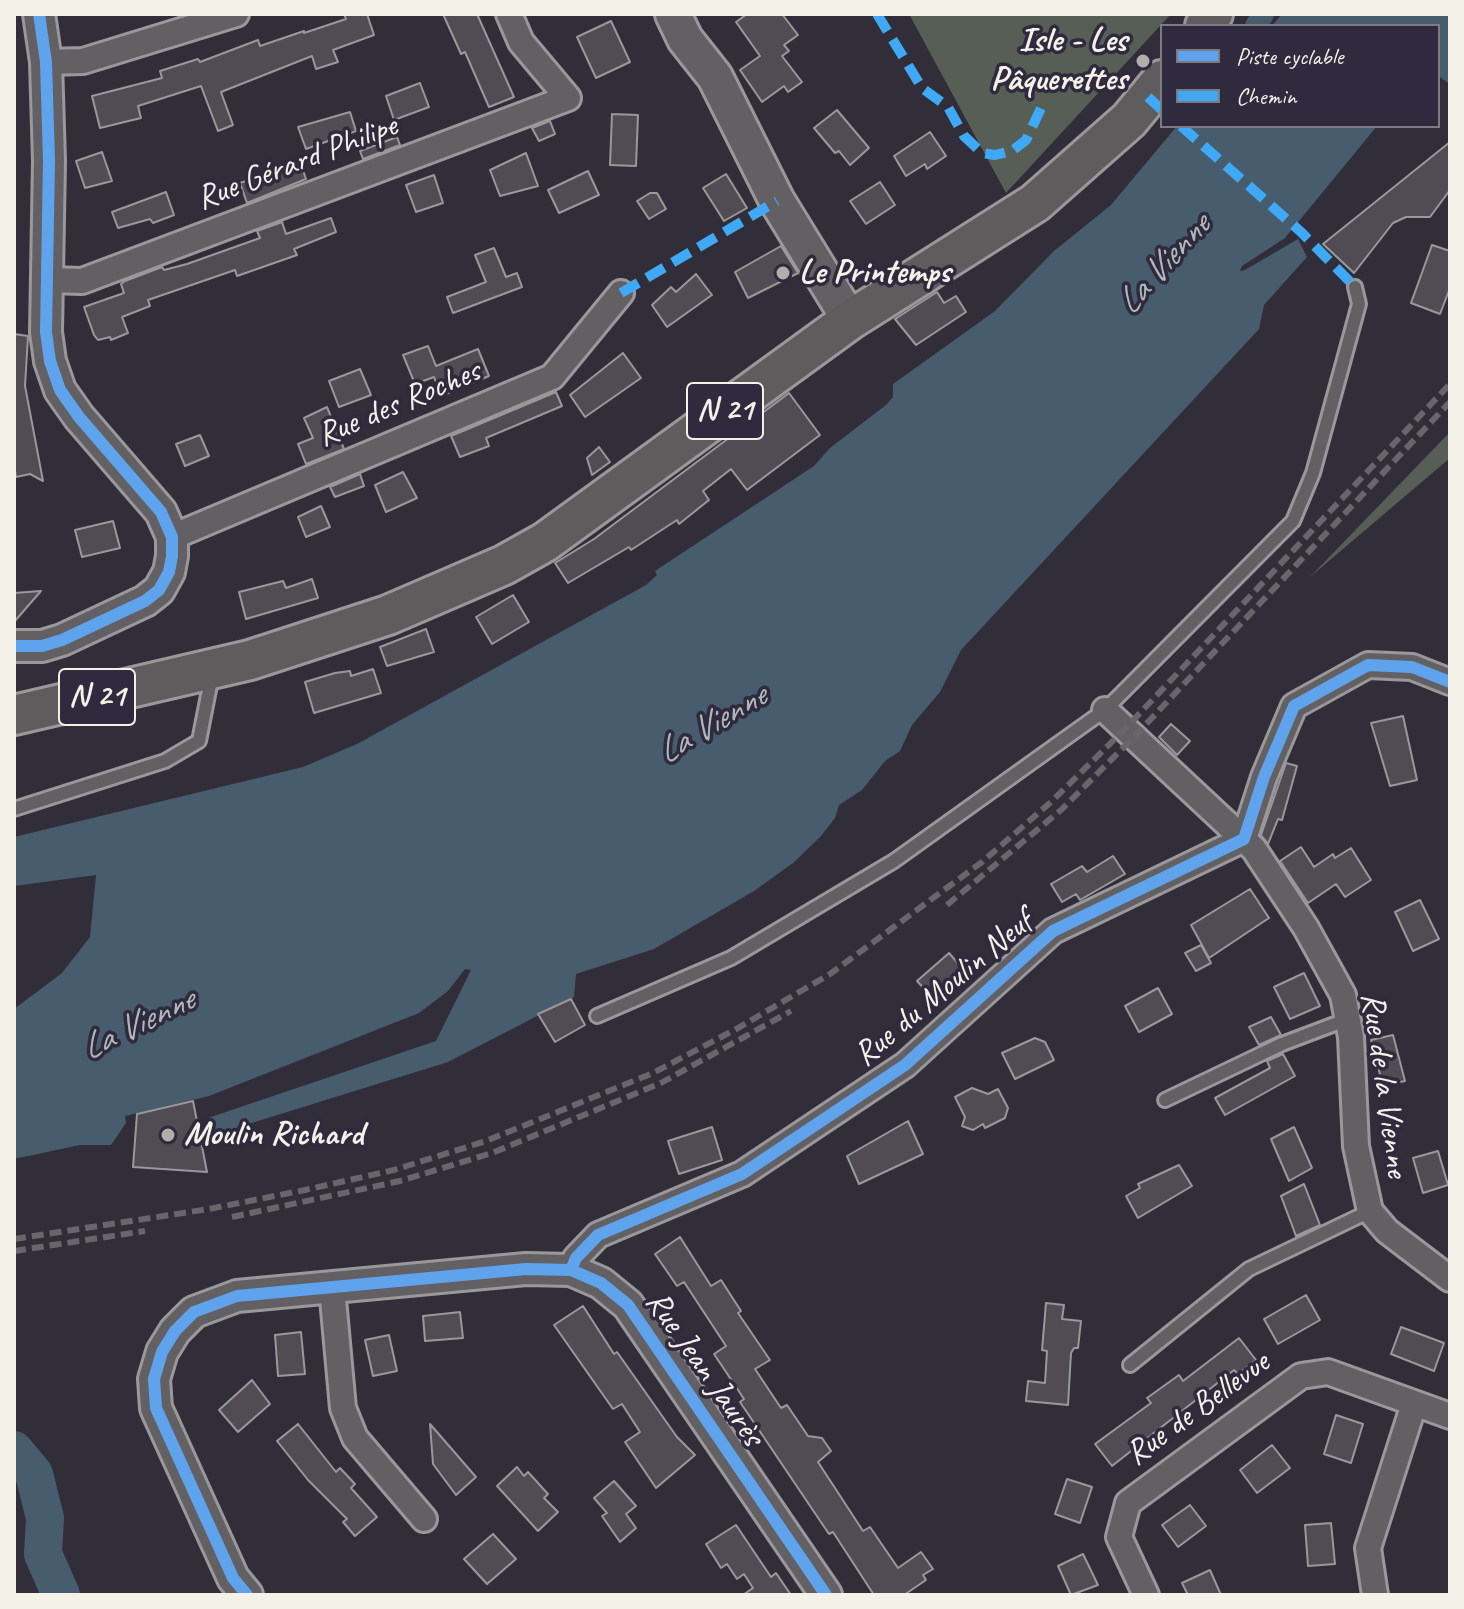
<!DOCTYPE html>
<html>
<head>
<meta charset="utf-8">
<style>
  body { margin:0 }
  #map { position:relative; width:1464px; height:1609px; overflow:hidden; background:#312e39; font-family:Caveat,sans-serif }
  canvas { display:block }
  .frame { position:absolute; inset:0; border:16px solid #f4f1e8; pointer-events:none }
  .legend { position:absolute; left:1160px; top:24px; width:280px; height:104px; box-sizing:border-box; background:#2f2a3d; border:2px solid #7e7a81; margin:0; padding:10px 14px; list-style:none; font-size:24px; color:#f4f1e8 }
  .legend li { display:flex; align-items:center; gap:16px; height:40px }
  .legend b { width:40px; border:2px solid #7e7a81 }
</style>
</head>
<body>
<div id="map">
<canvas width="1464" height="1609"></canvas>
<div class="frame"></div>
<ul class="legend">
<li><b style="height:10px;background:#60a3ed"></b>Piste cyclable</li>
<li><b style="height:10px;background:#3fa9f5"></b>Chemin</li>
</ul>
</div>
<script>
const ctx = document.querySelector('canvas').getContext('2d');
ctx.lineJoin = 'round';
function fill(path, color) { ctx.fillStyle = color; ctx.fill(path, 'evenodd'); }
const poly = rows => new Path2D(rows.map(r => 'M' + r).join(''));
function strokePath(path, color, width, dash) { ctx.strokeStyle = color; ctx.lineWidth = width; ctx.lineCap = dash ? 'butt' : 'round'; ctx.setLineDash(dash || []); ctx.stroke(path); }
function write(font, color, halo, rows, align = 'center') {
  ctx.font = font + ' Caveat,sans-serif'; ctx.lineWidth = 7; ctx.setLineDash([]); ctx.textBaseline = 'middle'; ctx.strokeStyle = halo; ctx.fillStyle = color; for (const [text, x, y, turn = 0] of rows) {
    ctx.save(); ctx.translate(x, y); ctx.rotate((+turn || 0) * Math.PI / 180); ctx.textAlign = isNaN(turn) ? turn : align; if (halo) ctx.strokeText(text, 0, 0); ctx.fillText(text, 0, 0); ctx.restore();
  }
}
fill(poly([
  [909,14,1171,14,1006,193],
  [1450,432,1450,458,1310,577]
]), '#575e56');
fill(poly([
  [1282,14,1450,14,1450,84,1438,76,1438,26,1272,26],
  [1177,126,1377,126,1285,238,1242,266,1240,271,1245,270,1298,239,1307,257,1264,305,1259,329,961,650,940,692,912,725,900,751,885,761,862,790,839,805,835,818,821,836,793,863,754,891,654,949,576,974,574,997,448,1062,213,1135,208,1118,436,1041,471,970,465,969,448,991,419,1013,209,1096,125,1116,126,1123,111,1145,80,1145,14,1159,14,1009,62,973,90,937,96,875,14,886,14,837,303,767,357,744,646,585,657,575,655,571,814,466,830,448,886,405,893,397,893,384,995,311,1054,251,1111,205]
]), '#475d6d');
strokePath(poly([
  [1256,26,1263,14]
]), '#475d6d', 22);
strokePath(poly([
  [14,1450,34,1474,45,1518,43,1554,61,1595]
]), '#475d6d', 38);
const building = poly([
  [344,14,367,14,374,35,333,50,338,62,316,69,312,56,221,92,233,125,218,131,201,86,138,106,141,118,100,128,92,96,162,78,160,71,198,59,200,62,258,40,260,46,304,31,304,33,346,19,344,14],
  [443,14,477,14,514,97,489,107,465,52,461,54,443,14],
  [747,14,782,14,798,35,784,45,789,51,782,56,802,82,788,92,784,86,762,102,740,70,760,56,736,22,747,14],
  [611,21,630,62,596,78,577,37,611,21],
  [420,83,429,107,394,120,386,96,420,83],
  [837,110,869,148,850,165,839,151,835,153,814,128,837,110],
  [350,112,356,131,306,149,298,127,350,112],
  [612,114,638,115,636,166,610,165,612,114],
  [550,121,555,134,539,141,532,128,550,121],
  [930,132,946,156,927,169,925,164,906,176,894,156,930,132],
  [397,137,400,145,363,159,360,151,397,137],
  [1450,142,1450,190,1430,217,1406,217,1393,223,1354,273,1323,244,1450,142],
  [102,152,112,181,85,188,76,161,102,152],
  [526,153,538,186,500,196,490,170,526,153],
  [300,162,306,179,247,203,240,183,300,162],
  [588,171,599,195,559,213,548,190,588,171],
  [726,174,747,208,724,221,703,188,726,174],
  [434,175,443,203,416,212,406,185,434,175],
  [880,182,895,205,866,224,850,201,880,182],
  [166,192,174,215,153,223,150,219,118,228,112,212,166,192],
  [650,193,657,193,666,209,649,219,637,201,650,193],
  [331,218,336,232,294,249,297,255,237,276,235,270,148,300,150,306,122,317,128,333,111,340,110,337,98,340,94,335,84,307,124,293,121,284,125,281,162,267,164,270,187,264,260,238,257,231,282,222,286,234,331,218],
  [1432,245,1450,251,1450,288,1440,314,1411,303,1432,245],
  [781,246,798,273,748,298,735,272,781,246],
  [494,248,506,277,517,273,522,287,453,313,447,297,486,282,475,255,494,248],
  [696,274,712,295,667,327,652,305,671,287,676,292,696,274],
  [937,292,944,303,956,296,966,312,916,345,895,319,937,292],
  [14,334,28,336,25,386,43,481,30,474,16,477,14,466,14,334],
  [428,346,436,366,478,349,489,376,441,396,434,377,415,384,403,355,428,346],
  [623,353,641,378,585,417,570,395,623,353],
  [360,369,371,395,339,407,329,381,360,369],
  [556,392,562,406,486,438,489,446,460,457,451,436,556,392],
  [789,393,820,435,747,490,731,469,703,491,709,500,679,524,677,520,631,550,629,547,568,583,555,563,594,539,789,393],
  [327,407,344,449,306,464,298,444,313,438,304,418,327,407],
  [200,435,209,456,185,466,176,444,200,435],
  [599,447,610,462,592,475,587,458,599,447],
  [403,472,417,498,386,512,375,485,403,472],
  [360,474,364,486,335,497,330,487,360,474],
  [321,506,330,527,306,537,298,517,321,506],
  [113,521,120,548,82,557,75,530,113,521],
  [312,579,318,598,246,619,239,592,283,581,286,588,312,579],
  [41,591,14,622,14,593,41,591],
  [513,595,529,622,492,644,476,617,513,595],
  [426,629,434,652,387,666,380,647,426,629],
  [373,669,381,693,314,713,305,682,335,673,350,671,351,676,373,669],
  [1403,716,1417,780,1390,786,1371,723,1403,716],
  [1171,724,1190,741,1177,755,1159,737,1171,724],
  [1286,763,1297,766,1282,820,1278,819,1268,844,1261,835,1286,763],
  [1301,847,1314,867,1333,854,1335,858,1351,848,1371,880,1345,897,1336,884,1308,903,1280,861,1301,847],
  [1113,856,1125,874,1080,900,1076,894,1062,902,1051,884,1082,866,1087,872,1113,856],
  [1250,889,1269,918,1209,958,1191,925,1250,889],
  [1420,900,1439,939,1413,951,1395,912,1420,900],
  [1201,945,1211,963,1196,971,1185,953,1201,945],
  [949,953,969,976,938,1004,917,981,949,953],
  [1304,973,1320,1006,1290,1019,1274,987,1304,973],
  [1158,988,1172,1014,1139,1032,1125,1006,1158,988],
  [571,999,585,1025,555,1042,538,1014,571,999],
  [1271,1017,1281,1035,1259,1045,1249,1027,1271,1017],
  [1393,1035,1405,1081,1383,1086,1371,1040,1393,1035],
  [1035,1038,1045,1042,1054,1060,1015,1079,1002,1053,1035,1038],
  [1283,1054,1295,1076,1225,1115,1215,1098,1270,1068,1267,1061,1283,1054],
  [972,1088,988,1094,998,1089,1008,1108,1005,1118,985,1128,983,1124,973,1130,962,1126,965,1117,955,1097,972,1088],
  [193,1101,207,1172,133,1167,137,1114,193,1101],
  [908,1121,923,1154,859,1184,847,1156,908,1121],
  [712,1127,722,1160,679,1174,668,1141,712,1127],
  [1294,1127,1312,1168,1289,1181,1271,1139,1294,1127],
  [1438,1151,1448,1185,1423,1193,1413,1158,1438,1151],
  [1179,1165,1192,1186,1138,1218,1126,1196,1140,1188,1138,1184,1179,1165],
  [1304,1184,1320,1225,1296,1236,1281,1196,1304,1184],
  [680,1237,711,1286,721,1280,741,1311,738,1313,770,1360,755,1369,781,1408,787,1405,808,1436,822,1438,831,1451,818,1462,863,1531,870,1527,898,1568,921,1552,933,1569,923,1575,926,1580,904,1595,874,1595,833,1532,829,1534,740,1402,744,1399,714,1354,726,1346,684,1282,677,1286,655,1254,680,1237],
  [1306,1295,1320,1320,1278,1344,1264,1319,1306,1295],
  [1046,1303,1064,1305,1062,1319,1081,1321,1078,1348,1074,1348,1071,1353,1068,1405,1026,1401,1028,1381,1045,1383,1047,1351,1042,1350,1046,1303],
  [583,1306,614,1354,617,1352,677,1437,695,1455,656,1488,625,1442,640,1432,622,1404,613,1409,554,1325,583,1306],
  [460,1312,463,1338,425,1341,423,1316,460,1312],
  [1401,1327,1444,1343,1434,1371,1391,1354,1401,1327],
  [301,1332,305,1374,278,1376,275,1335,301,1332],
  [389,1335,397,1371,373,1376,365,1340,389,1335],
  [1239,1338,1256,1360,1238,1374,1234,1370,1112,1466,1095,1444,1151,1403,1147,1398,1179,1375,1183,1381,1239,1338],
  [252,1380,270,1404,238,1432,219,1410,252,1380],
  [1336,1415,1363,1424,1351,1463,1324,1454,1336,1415],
  [298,1424,336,1472,340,1468,355,1484,351,1488,377,1517,355,1536,343,1522,347,1519,308,1480,277,1441,298,1424],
  [430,1424,476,1477,456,1495,433,1464,430,1424],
  [1272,1445,1290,1468,1257,1493,1240,1470,1272,1445],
  [517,1467,524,1476,528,1472,548,1494,544,1498,558,1512,538,1531,497,1486,517,1467],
  [1067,1479,1092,1487,1080,1523,1055,1514,1067,1479],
  [614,1481,636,1506,626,1514,636,1528,620,1542,602,1516,607,1513,594,1498,614,1481],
  [1190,1505,1206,1526,1178,1547,1162,1525,1190,1505],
  [1331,1523,1335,1564,1308,1566,1305,1525,1331,1523],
  [736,1525,771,1577,776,1573,791,1595,743,1595,753,1588,744,1574,737,1579,727,1564,721,1568,706,1544,736,1525],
  [493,1534,516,1559,487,1584,464,1559,493,1534],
  [1083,1554,1098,1585,1071,1595,1058,1566,1083,1554],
  [1210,1570,1221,1595,1188,1595,1182,1583,1210,1570]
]);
fill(building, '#514c53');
strokePath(building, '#9a989b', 2);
const service = poly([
  [14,809,165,761,199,741,212,675],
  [597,1016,731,958,894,861,1105,710,1293,521,1313,473,1359,304,1355,287],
  [1165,1100,1282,1044,1348,1019],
  [1130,1365,1249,1269,1370,1211]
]);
const minor = poly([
  [46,62,83,61,236,14],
  [49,280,82,281,568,98,521,42,509,14],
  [172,537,552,377,621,293],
  [1105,710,1254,849,1306,928,1343,995,1351,1037,1356,1146,1370,1211,1387,1231,1450,1279],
  [571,1270,576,1258,598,1235,742,1174,905,1065,1053,931,1244,839,1264,777,1294,706,1368,665,1412,667,1450,682],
  [332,1288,343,1408,355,1438,424,1519],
  [1146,1595,1119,1537,1128,1503,1301,1376,1328,1372,1450,1416],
  [1375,1595,1368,1548,1414,1404]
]);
const tertiary = poly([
  [14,646,42,646,62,640,145,601,159,590,169,572,172,556,172,537,161,512,79,417,60,390,50,361,46,332,49,161,46,62,39,14],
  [247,1595,233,1578,156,1408,154,1379,162,1352,175,1331,194,1312,237,1296,526,1269,571,1270,601,1283,628,1305,826,1595]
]);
const secondary = poly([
  [673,14,685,39,715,77,777,201,850,320]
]);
const primary = poly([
  [1205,26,1213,14],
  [14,715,250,660,388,615,504,565,545,542,850,320,1035,203,1129,120,1162,80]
]);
strokePath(service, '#9a989b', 18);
strokePath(minor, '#9a989b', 30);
strokePath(tertiary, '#9a989b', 36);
strokePath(secondary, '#9a989b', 40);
strokePath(primary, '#9a989b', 44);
strokePath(service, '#626063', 12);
strokePath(minor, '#626063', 24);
strokePath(tertiary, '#626063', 30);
strokePath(secondary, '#626063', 34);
strokePath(primary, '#5f5c5d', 38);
strokePath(poly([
  [947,905,1061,810,1132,739,1450,402],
  [232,1217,400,1181,492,1153,661,1083,791,1011],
  [14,1239,209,1209,305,1190,394,1170,486,1141,653,1073,738,1028,830,974,982,862,1051,802,1124,730,1450,384],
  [14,1251,145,1231]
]), '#68666b', 6, [12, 6]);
strokePath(poly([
  [877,14,922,88,948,107,964,136,982,153,995,155,1012,151,1026,140,1044,102],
  [1148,97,1162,110],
  [1181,126,1301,232,1355,287],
  [621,293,777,201]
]), '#3fa9f5', 10, [20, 10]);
strokePath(poly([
  [14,646,42,646,62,640,145,601,159,590,169,572,172,556,172,537,161,512,79,417,60,390,50,361,46,332,49,161,46,62,39,14],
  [571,1270,576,1258,598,1235,742,1174,905,1065,1053,931,1244,839,1264,777,1294,706,1368,665,1412,667,1450,682],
  [247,1595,233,1578,156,1408,154,1379,162,1352,175,1331,194,1312,237,1296,526,1269,571,1270,601,1283,628,1305,826,1595]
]), '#60a3ed', 12);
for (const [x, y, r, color] of [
  [1143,61,8,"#b0adab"],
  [783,273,8,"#b0adab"],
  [168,1135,8,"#b0adab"]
]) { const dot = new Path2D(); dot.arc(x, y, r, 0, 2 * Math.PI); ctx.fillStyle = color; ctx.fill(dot); strokePath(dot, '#2f2a3d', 3); }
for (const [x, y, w] of [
  [725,411,76],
  [97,697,76]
]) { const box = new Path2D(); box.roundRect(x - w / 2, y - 28, w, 56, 6); ctx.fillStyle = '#2f2a3d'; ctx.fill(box); strokePath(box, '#f4f1e8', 2); }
write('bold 32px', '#f4f1e8', null, [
  ["N 21",725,411],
  ["N 21",97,697]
]);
write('bold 34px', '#f4f1e8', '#2f2a3d', [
  ["Isle - Les",1127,41,"right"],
  ["Pâquerettes",1127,80,"right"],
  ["Le Printemps",799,273],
  ["Moulin Richard",184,1135]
], 'left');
write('34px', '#f4f1e8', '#2f2a3d', [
  ["Rue Gérard Philipe",297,163,-21],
  ["Rue des Roches",399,404,-23],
  ["Rue du Moulin Neuf",944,989,-40],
  ["Rue de la Vienne",1384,1085,82],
  ["Rue Jean Jaurès",704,1369,55],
  ["Rue de Bellevue",1198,1409,-36]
]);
write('italic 36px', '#b0b8b9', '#2f2a3d', [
  ["La Vienne",1164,265,-48],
  ["La Vienne",712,725,-31],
  ["La Vienne",138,1025,-26]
]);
</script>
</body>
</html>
